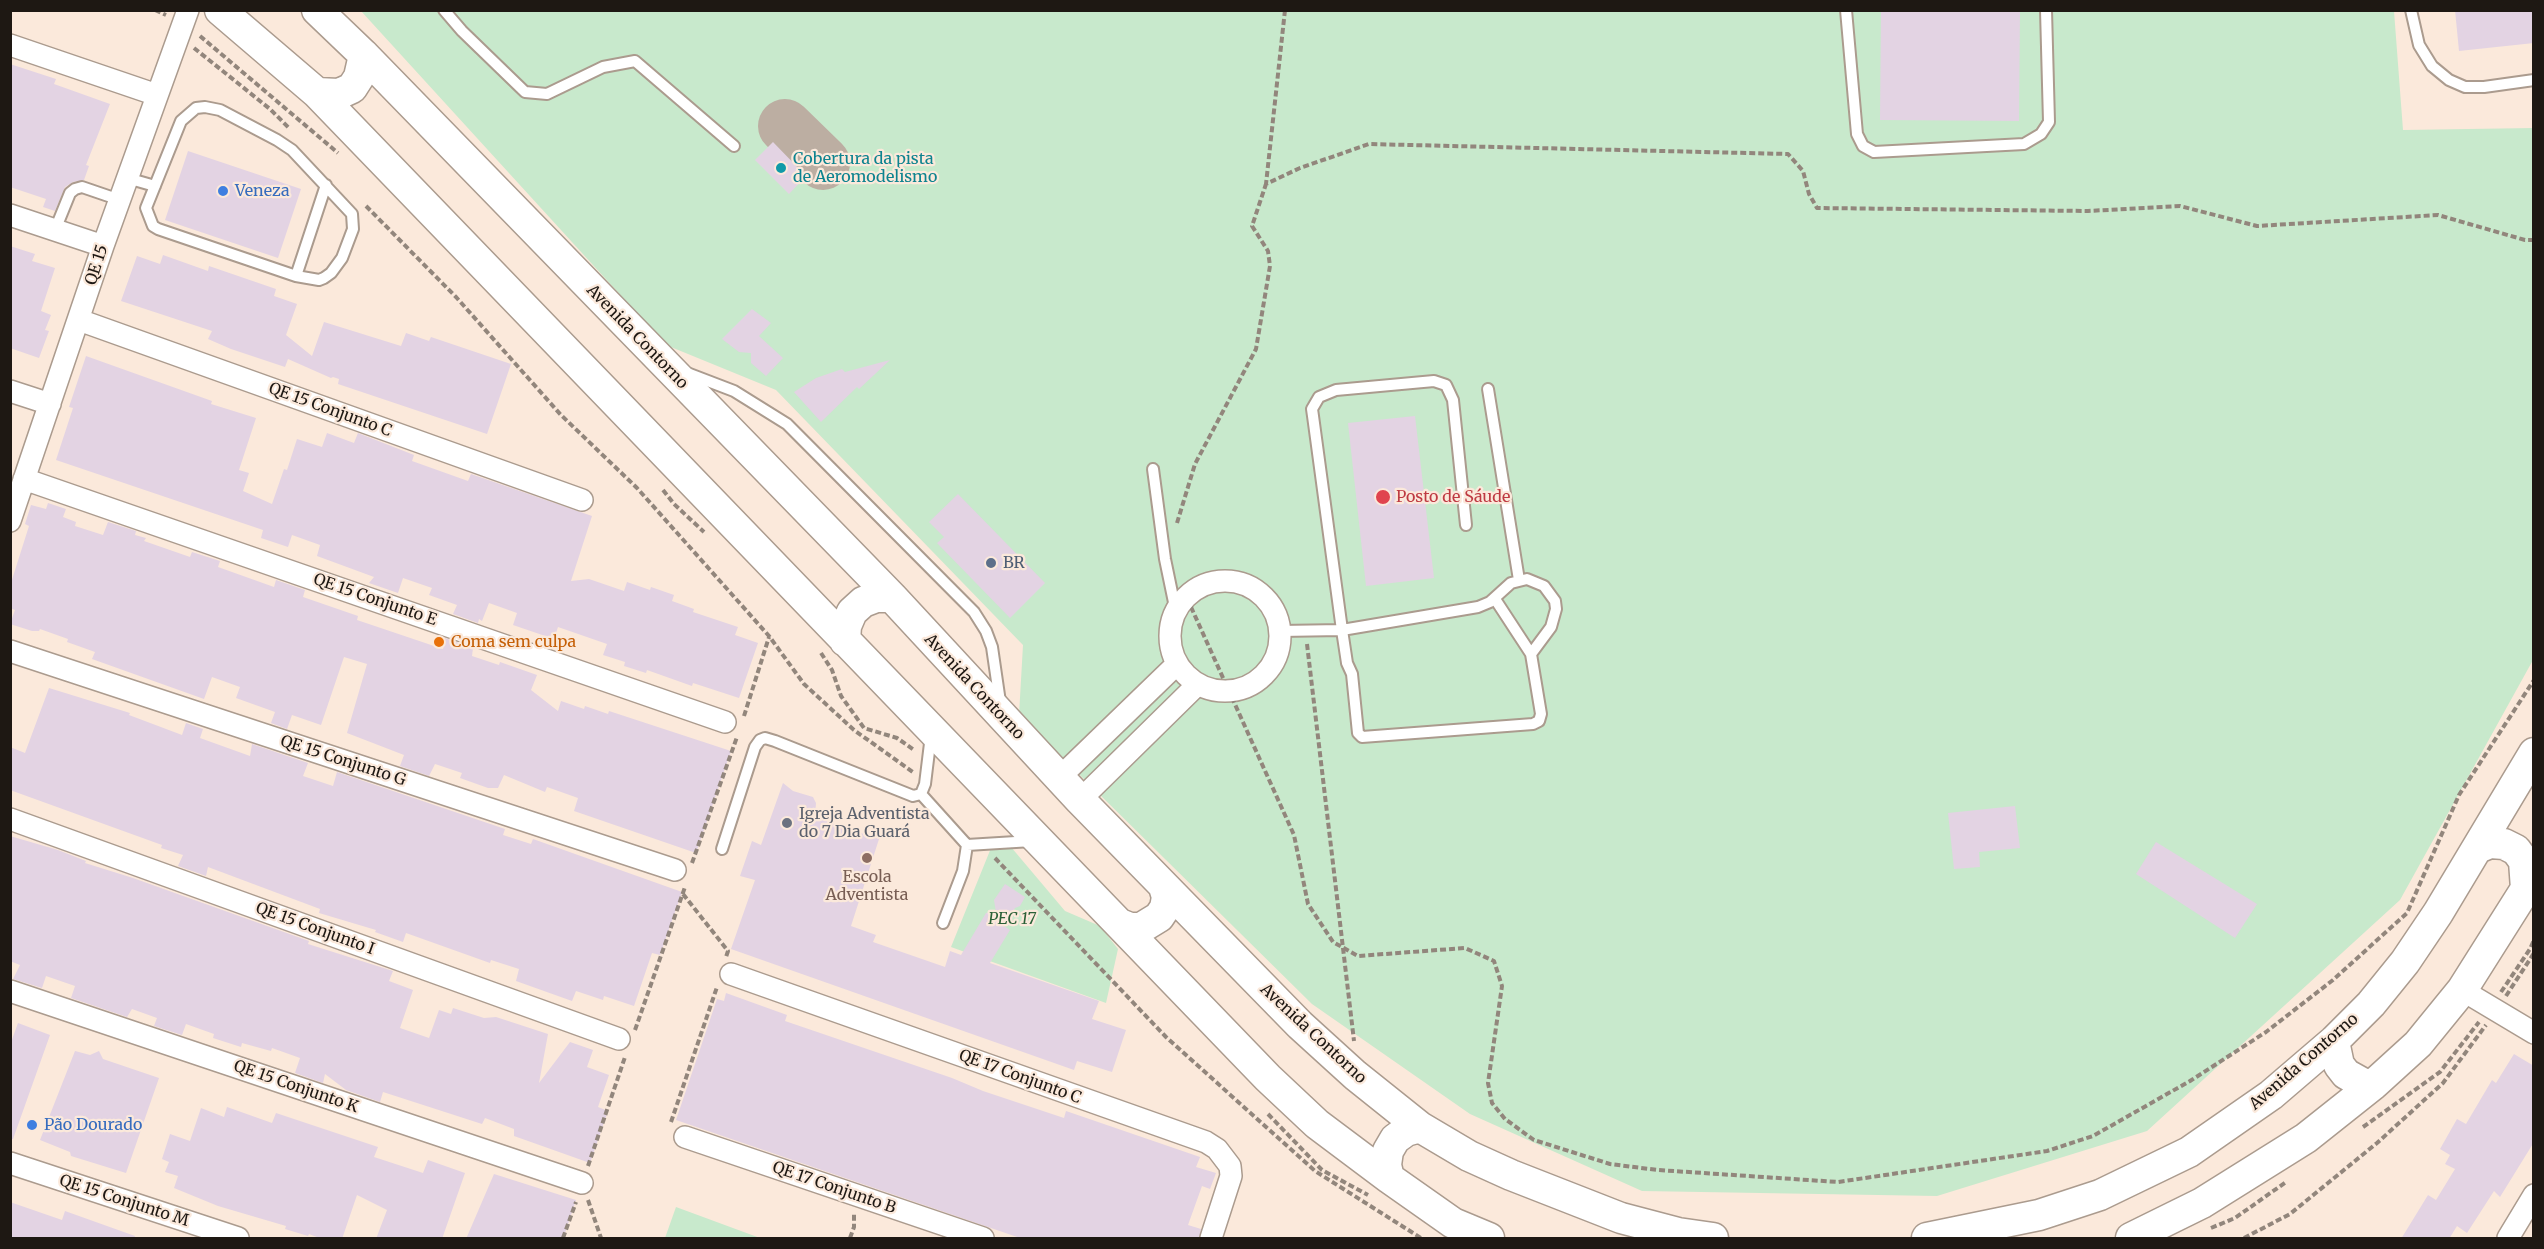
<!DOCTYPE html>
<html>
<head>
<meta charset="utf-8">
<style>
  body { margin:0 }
  #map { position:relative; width:2544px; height:1249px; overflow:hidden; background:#fbe9db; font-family:Merriweather,serif }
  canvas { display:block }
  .frame { position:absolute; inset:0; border:12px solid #1e1813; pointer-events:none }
</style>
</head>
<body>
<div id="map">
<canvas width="2544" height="1249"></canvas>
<div class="frame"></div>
</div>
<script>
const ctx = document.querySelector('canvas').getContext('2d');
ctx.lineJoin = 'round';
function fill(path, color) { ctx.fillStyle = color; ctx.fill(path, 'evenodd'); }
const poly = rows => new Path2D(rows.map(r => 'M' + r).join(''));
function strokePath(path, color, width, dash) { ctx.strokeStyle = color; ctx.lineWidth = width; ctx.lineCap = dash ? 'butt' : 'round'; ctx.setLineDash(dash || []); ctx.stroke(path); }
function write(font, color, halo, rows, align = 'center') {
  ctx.font = font + ' Merriweather,serif'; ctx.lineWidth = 4.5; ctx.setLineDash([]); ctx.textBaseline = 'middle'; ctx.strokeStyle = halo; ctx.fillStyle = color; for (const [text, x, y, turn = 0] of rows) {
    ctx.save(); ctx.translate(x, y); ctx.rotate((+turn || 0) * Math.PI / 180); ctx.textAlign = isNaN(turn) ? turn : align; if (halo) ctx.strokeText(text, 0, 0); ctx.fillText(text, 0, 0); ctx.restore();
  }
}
fill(poly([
  [361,11,2394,11,2403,130,2533,128,2533,660,2400,900,2147,1131,1937,1196,1642,1191,1470,1114,1312,1004,1019,715,1023,645,776,390,666,345],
  [1011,847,1065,911,1100,926,1118,949,1106,1003,951,947,991,848],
  [676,1207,760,1238,665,1238]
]), '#c8e9cc');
strokePath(poly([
  [785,126,823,163]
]), '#bcaea2', 54);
fill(poly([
  [1881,10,2020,10,2019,121,1880,120],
  [2455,10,2534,10,2534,43,2459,51],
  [10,64,56,79,54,84,110,104,86,165,89,166,84,180,73,182,65,187,55,211,43,207,46,199,10,187],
  [773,142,806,176,789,194,755,160],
  [188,151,301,189,278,258,165,220],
  [10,246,35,254,32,261,55,268,41,311,51,315,45,330,49,331,39,358,10,348],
  [163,255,208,271,209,266,276,289,274,296,297,304,286,335,312,356,324,322,401,346,406,333,429,341,431,337,511,364,487,434,338,384,339,379,333,377,331,378,288,359,285,367,231,349,208,339,212,331,121,301,137,256,160,264],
  [752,309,771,323,759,336,783,358,766,376,751,363,751,353,739,352,722,339],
  [86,356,212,401,211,404,256,418,239,470,249,473,243,491,272,504,284,469,287,470,297,439,322,447,327,433,354,443,358,433,414,455,412,461,468,481,471,474,592,516,571,581,589,579,624,591,627,582,650,590,651,587,674,595,672,601,694,609,693,612,738,627,735,635,758,643,739,698,693,683,692,686,647,670,646,673,624,666,625,662,603,655,607,644,558,627,554,639,513,625,517,613,489,603,482,621,479,619,478,623,453,614,457,605,429,595,432,588,403,578,398,593,369,583,374,577,317,556,320,545,292,535,288,547,261,538,263,530,56,460,73,408,69,407],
  [890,360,859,389,857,387,821,422,794,392,816,378,842,369,845,372],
  [1415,416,1434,578,1366,586,1348,423],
  [958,494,1045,583,1010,618,937,543,944,537,929,522],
  [48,503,66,509,63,517,76,522,75,526,103,535,108,522,136,531,135,535,146,538,144,541,190,557,192,552,220,561,218,567,274,587,276,580,305,590,303,597,358,616,357,620,443,649,445,638,473,648,472,656,499,665,500,662,537,675,531,690,558,711,561,701,584,709,585,706,608,714,609,711,731,751,696,853,574,811,578,798,547,787,545,792,504,775,498,788,488,788,460,778,462,773,435,764,429,776,400,766,404,755,347,733,367,664,344,657,321,725,292,715,287,729,271,723,275,712,236,698,240,687,212,677,204,699,92,659,95,652,67,642,68,639,40,629,39,631,32,631,10,624,15,610,10,608,10,586,29,526,25,524,31,505,46,509],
  [49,688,130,713,129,715,182,735,186,723,203,729,200,738,250,756,252,744,308,763,303,776,333,786,337,772,505,829,503,835,531,844,533,839,682,892,660,955,652,953,634,1006,604,996,603,1000,576,991,572,1001,516,981,519,969,491,960,490,963,406,933,403,942,375,932,376,930,319,913,320,909,208,867,206,876,178,866,183,855,161,848,162,845,10,790,10,747,25,753],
  [783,783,793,791,813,797,816,803,815,817,879,839,851,926,876,935,873,942,945,967,950,951,961,955,986,913,996,912,994,900,1005,884,1025,897,1020,906,1015,908,1004,926,1010,930,990,963,1099,1001,1092,1019,1126,1030,1112,1072,1077,1061,1074,1070,731,949,755,880,740,876,752,841,761,845],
  [2015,806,2020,848,1979,852,1980,867,1954,869,1948,813],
  [10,836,58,850,86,861,85,863,133,878,309,941,308,944,393,971,389,981,413,990,400,1028,429,1038,439,1010,451,1014,453,1008,484,1018,496,1017,548,1034,539,1083,570,1042,593,1050,587,1067,609,1075,598,1107,608,1111,590,1163,514,1136,514,1129,485,1118,482,1124,383,1092,380,1102,346,1090,325,1074,323,1083,295,1073,300,1058,272,1048,271,1051,242,1043,241,1047,213,1038,214,1034,186,1024,182,1035,154,1026,157,1018,132,1009,127,1017,71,998,75,986,46,976,42,988,13,979,20,965,10,961],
  [2156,842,2257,904,2235,938,2136,874],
  [726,993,787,1015,785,1021,952,1078,983,1091,1064,1118,1066,1111,1200,1157,1196,1167,1216,1173,1210,1189,1202,1186,1188,1225,1201,1229,1199,1239,1023,1239,676,1120,717,999,724,1001],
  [18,1023,50,1035,13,1139,10,1139,10,1045],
  [75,1051,90,1055,99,1051,103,1059,159,1078,126,1173,71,1156,70,1152,40,1140],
  [2514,1054,2534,1066,2534,1142,2513,1176,2500,1197,2494,1191,2467,1233,2457,1226,2449,1239,2401,1239,2428,1195,2436,1200,2455,1169,2445,1164,2450,1155,2440,1149,2457,1119,2466,1124,2492,1080,2496,1083],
  [227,1107,272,1123,276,1113,378,1147,374,1157,423,1173,428,1160,465,1173,442,1239,376,1239,387,1210,357,1195,342,1239,322,1239,309,1234,308,1236,285,1229,286,1226,218,1206,174,1188,178,1176,165,1172,169,1162,162,1159,170,1134,190,1141,201,1108,224,1117],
  [494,1174,576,1200,563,1239,466,1239],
  [10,1202,62,1220,65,1211,135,1236,134,1239,10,1239]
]), '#e3d3e3');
const lane = poly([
  [444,10,462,31,525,92,547,94,603,67,635,61,734,146],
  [1846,10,1857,134,1863,146,1874,152,2024,144,2041,134,2049,122,2046,10],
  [2411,10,2419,45,2432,66,2449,80,2465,87,2484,87,2534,80],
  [205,107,220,110,277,140,292,150,352,214,353,229,342,258,331,273,324,278,319,280,296,276,158,229,153,226,146,208,181,121,196,108,205,107],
  [127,178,155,186],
  [55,230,70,193,75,189,82,187,120,200],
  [296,276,326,185],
  [687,373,734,391,787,424,974,612,986,631,992,647,1000,702],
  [1488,389,1519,580],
  [1153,469,1165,559,1176,612],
  [1466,525,1453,400,1446,385,1434,381,1336,390,1319,397,1312,409,1313,416,1342,630,1347,663,1352,674,1358,733,1362,737,1533,724,1539,721,1541,714,1531,654,1495,599],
  [1280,631,1342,630,1478,607,1490,602,1511,583,1527,579,1544,586,1555,601,1556,609,1551,627,1531,654],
  [921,794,967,845,963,871,943,923],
  [967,845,1032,841],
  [722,849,755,747,760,740,765,738,775,741,913,796,921,794,925,784,931,735]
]);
const street = poly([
  [10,45,157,95],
  [10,215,103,246],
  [79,320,582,500],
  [10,391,50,404],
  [24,479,725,722],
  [10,521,103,246,188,10],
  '1170 636a55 55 0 1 1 110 0a55 55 0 1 1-110 0Z',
  [10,651,675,870],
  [1059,778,1177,664],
  [1080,800,1197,685],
  [10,819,619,1039],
  [731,974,1206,1142,1217,1149,1230,1166,1231,1176,1211,1238],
  [2462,990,2534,1033],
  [10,991,582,1183],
  [685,1137,983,1238],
  [10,1163,238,1238],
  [2508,1238,2534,1195]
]);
const secondary = poly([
  [220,10,317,93,1268,1078,1317,1124,1389,1178,1453,1223,1489,1238],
  [317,10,364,55,892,597,1080,800,1300,1025,1355,1075,1420,1127,1469,1156,1511,1175,1621,1218,1678,1233,1713,1238],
  [317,93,339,94,352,88,359,77,364,55],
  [845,641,846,626,852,612,863,602,876,597,892,597],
  [2478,848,2490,843,2504,844,2516,850,2524,861,2526,889],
  [1120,924,1130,928,1141,928,1159,917,1165,908,1167,897,1164,887],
  [2334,1041,2339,1065,2346,1074,2364,1084,2374,1084],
  [1389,1178,1386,1165,1388,1151,1395,1139,1406,1131,1420,1127],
  [1927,1238,2039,1215,2100,1195,2189,1152,2271,1095,2334,1041,2371,1004,2405,962,2438,913,2534,753],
  [2131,1238,2202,1203,2306,1138,2374,1084,2418,1044,2462,990,2534,876]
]);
strokePath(lane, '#ab9b8e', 14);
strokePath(street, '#ab9b8e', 24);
strokePath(secondary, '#ab9b8e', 33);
strokePath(poly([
  [155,10,166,15],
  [1285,10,1266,184,1300,168,1369,144,1788,154,1803,171,1809,194,1817,208,2088,211,2180,206,2257,226,2438,215,2525,240,2534,240],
  [200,36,338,153],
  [194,48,270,109,289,128],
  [366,206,456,297,561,415,637,488,769,636,804,684,854,730,914,773],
  [663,490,674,504,704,532],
  [1177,523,1195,464,1256,349,1270,266,1268,251,1252,226,1266,184],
  [1191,607,1294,835,1308,904,1333,942,1358,956,1465,948,1494,961,1502,986,1488,1083,1492,1103,1505,1119,1534,1140,1610,1164,1658,1170,1838,1182,2047,1151,2093,1136,2190,1081,2266,1032,2333,980,2407,913,2459,795,2534,680],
  [1307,644,1354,1041],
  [821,653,832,670,841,696,864,728,897,738,914,750],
  [744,716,769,637],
  [995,858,1166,1037,1315,1171,1421,1238],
  [692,863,737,737],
  [683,894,728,951,726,957],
  [2501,992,2530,949,2534,940],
  [2506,996,2534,953],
  [635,1030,685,887],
  [1268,1114,1322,1170,1368,1195],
  [671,1122,717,987],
  [2363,1127,2440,1072,2479,1022],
  [588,1166,625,1057],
  [588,1200,601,1238],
  [2211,1228,2235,1218,2286,1182],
  [563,1238,576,1202],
  [850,1238,854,1227,854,1213],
  [2244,1238,2290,1214,2377,1143,2443,1083,2486,1025]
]), '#92867c', 4, [6, 3]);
strokePath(lane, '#fff', 10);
strokePath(street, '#fff', 21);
strokePath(secondary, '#fff', 30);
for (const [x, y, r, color] of [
  [781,168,6,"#0f9aa8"],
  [223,191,6,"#3f7fe0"],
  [1383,497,8,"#e0444e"],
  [991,563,6,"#5c6f8a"],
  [439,642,6,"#e8710a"],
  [787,823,6,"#6b7280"],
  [867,858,6,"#8d6e63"],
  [32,1125,6,"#3f7fe0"]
]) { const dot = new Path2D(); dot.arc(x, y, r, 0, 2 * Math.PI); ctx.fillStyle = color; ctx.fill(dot); strokePath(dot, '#fbe9db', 2); }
write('16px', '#0d838f', '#fbe9db', [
  ["Cobertura da pista",793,159],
  ["de Aeromodelismo",793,177]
], 'left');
write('16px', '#366cbe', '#fbe9db', [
  ["Veneza",235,191],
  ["Pão Dourado",44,1125]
], 'left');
write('16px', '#1e1813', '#fbe9db', [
  ["QE 15",97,265,-72],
  ["Avenida Contorno",637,337,46],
  ["QE 15 Conjunto C",330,410,20],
  ["QE 15 Conjunto E",375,600,19],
  ["Avenida Contorno",974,687,47],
  ["QE 15 Conjunto G",343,761,18],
  ["QE 15 Conjunto I",315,929,20],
  ["Avenida Contorno",1313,1034,43],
  ["Avenida Contorno",2304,1062,-41],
  ["QE 17 Conjunto C",1020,1077,20],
  ["QE 15 Conjunto K",296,1087,19],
  ["QE 17 Conjunto B",834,1188,19],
  ["QE 15 Conjunto M",124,1201,18]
]);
write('16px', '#be3a42', '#fbe9db', [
  ["Posto de Sáude",1396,497]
], 'left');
write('16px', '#4e5e75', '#fbe9db', [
  ["BR",1003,563]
], 'left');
write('16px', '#c56008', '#fbe9db', [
  ["Coma sem culpa",451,642]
], 'left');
write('16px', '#5b616d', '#fbe9db', [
  ["Igreja Adventista",799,814],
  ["do 7 Dia Guará",799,832]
], 'left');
write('16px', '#785e54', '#fbe9db', [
  ["Escola",867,877],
  ["Adventista",867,895]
]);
write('italic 16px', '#2b6137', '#fbe9db', [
  ["PEC 17",1012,919]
]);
</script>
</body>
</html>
